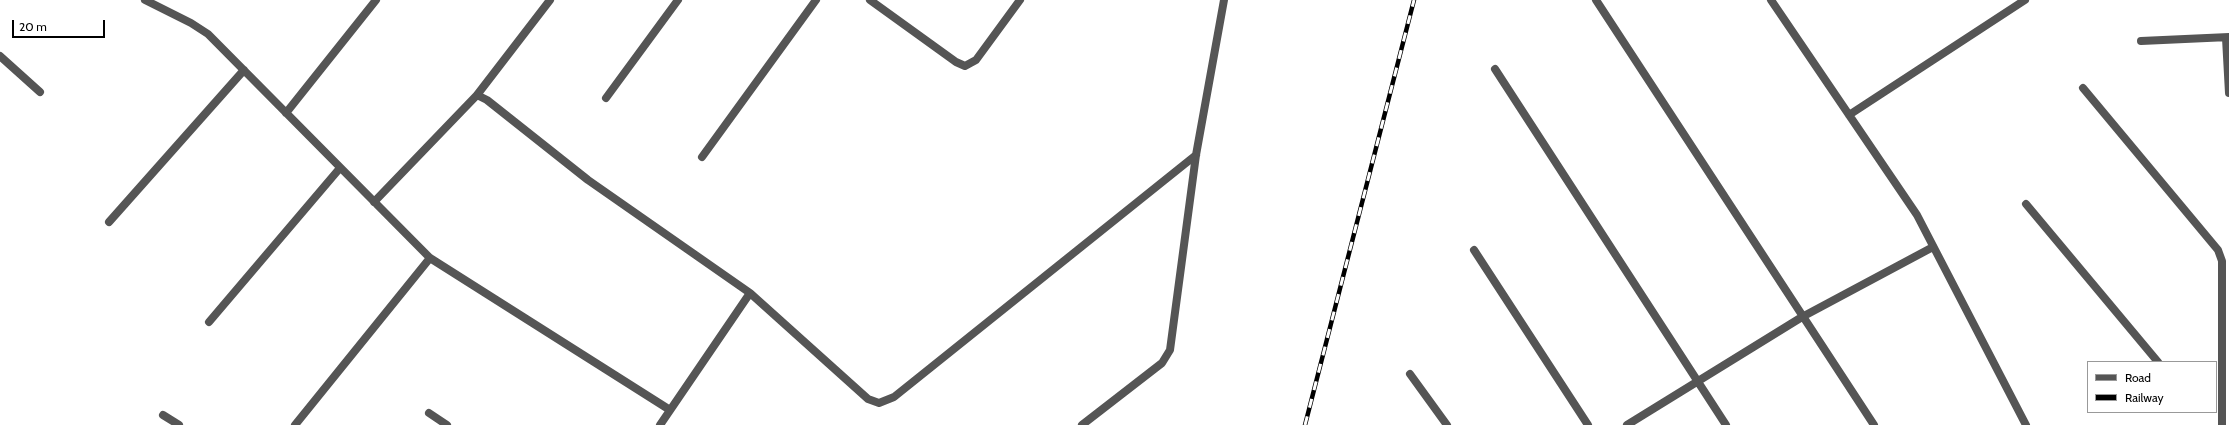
<!DOCTYPE html>
<html>
<head>
<meta charset="utf-8">
<style>
  body { margin:0 }
  #map { position:relative; width:2229px; height:425px; overflow:hidden; background:#fff; font-family:Cabin,sans-serif }
  canvas { display:block }
  .legend { position:absolute; left:2087px; top:361px; width:130px; height:52px; box-sizing:border-box; background:#fff; border:1px solid #999; margin:0; padding:5px 7px; list-style:none; font-size:12px; color:#000 }
  .legend li { display:flex; align-items:center; gap:8px; height:20px }
  .legend b { width:20px; border:1px solid #999 }
  .scale { position:absolute; left:12px; top:20px; width:93px; height:18px; box-sizing:border-box; border:2px solid #000; border-top:0; padding-left:5px; font-size:12px; line-height:14px; white-space:nowrap; color:#000; -webkit-text-stroke:3px #fff; paint-order:stroke }
</style>
</head>
<body>
<div id="map">
<canvas width="2229" height="425"></canvas>
<ul class="legend">
<li><b style="height:5px;background:#555"></b>Road</li>
<li><b style="height:5px;background:#000"></b>Railway</li>
</ul>
<div class="scale">20 m</div>
</div>
<script>
const ctx = document.querySelector('canvas').getContext('2d');
ctx.lineJoin = 'round';
const poly = rows => new Path2D(rows.map(r => 'M' + r).join(''));
function strokePath(path, color, width, dash) { ctx.strokeStyle = color; ctx.lineWidth = width; ctx.lineCap = dash ? 'butt' : 'round'; ctx.setLineDash(dash || []); ctx.stroke(path); }
strokePath(poly([
  [145,0,191,23,208,34,430,258,670,410],
  [870,0,956,62,965,66,976,60,1020,0],
  [1596,0,1874,425],
  [1771,0,1917,215,2026,425],
  [2226,38,2229,93],
  [2141,41,2229,37],
  [0,56,40,92],
  [1495,69,1726,425],
  [2083,88,2218,250,2222,261,2222,425],
  [477,95,550,0],
  [606,98,678,0],
  [286,113,376,0],
  [1849,115,2025,0],
  [702,157,816,0],
  [374,202,477,95,487,100,588,180,750,293,868,399,879,403,894,397,1196,155],
  [2026,204,2158,362],
  [109,222,244,70],
  [1474,250,1588,425],
  [209,322,340,168],
  [1410,374,1447,425],
  [429,413,447,425],
  [163,415,179,425],
  [295,425,430,258],
  [660,425,750,293],
  [1082,425,1162,363,1170,350,1196,155,1224,0],
  [1627,425,1802,317,1933,247]
]), '#555', 8);
const rail = poly([
  [1305,425,1414,0]
]);
strokePath(rail, '#000', 4.5);
strokePath(rail, '#fff', 3, [9]);
</script>
</body>
</html>
